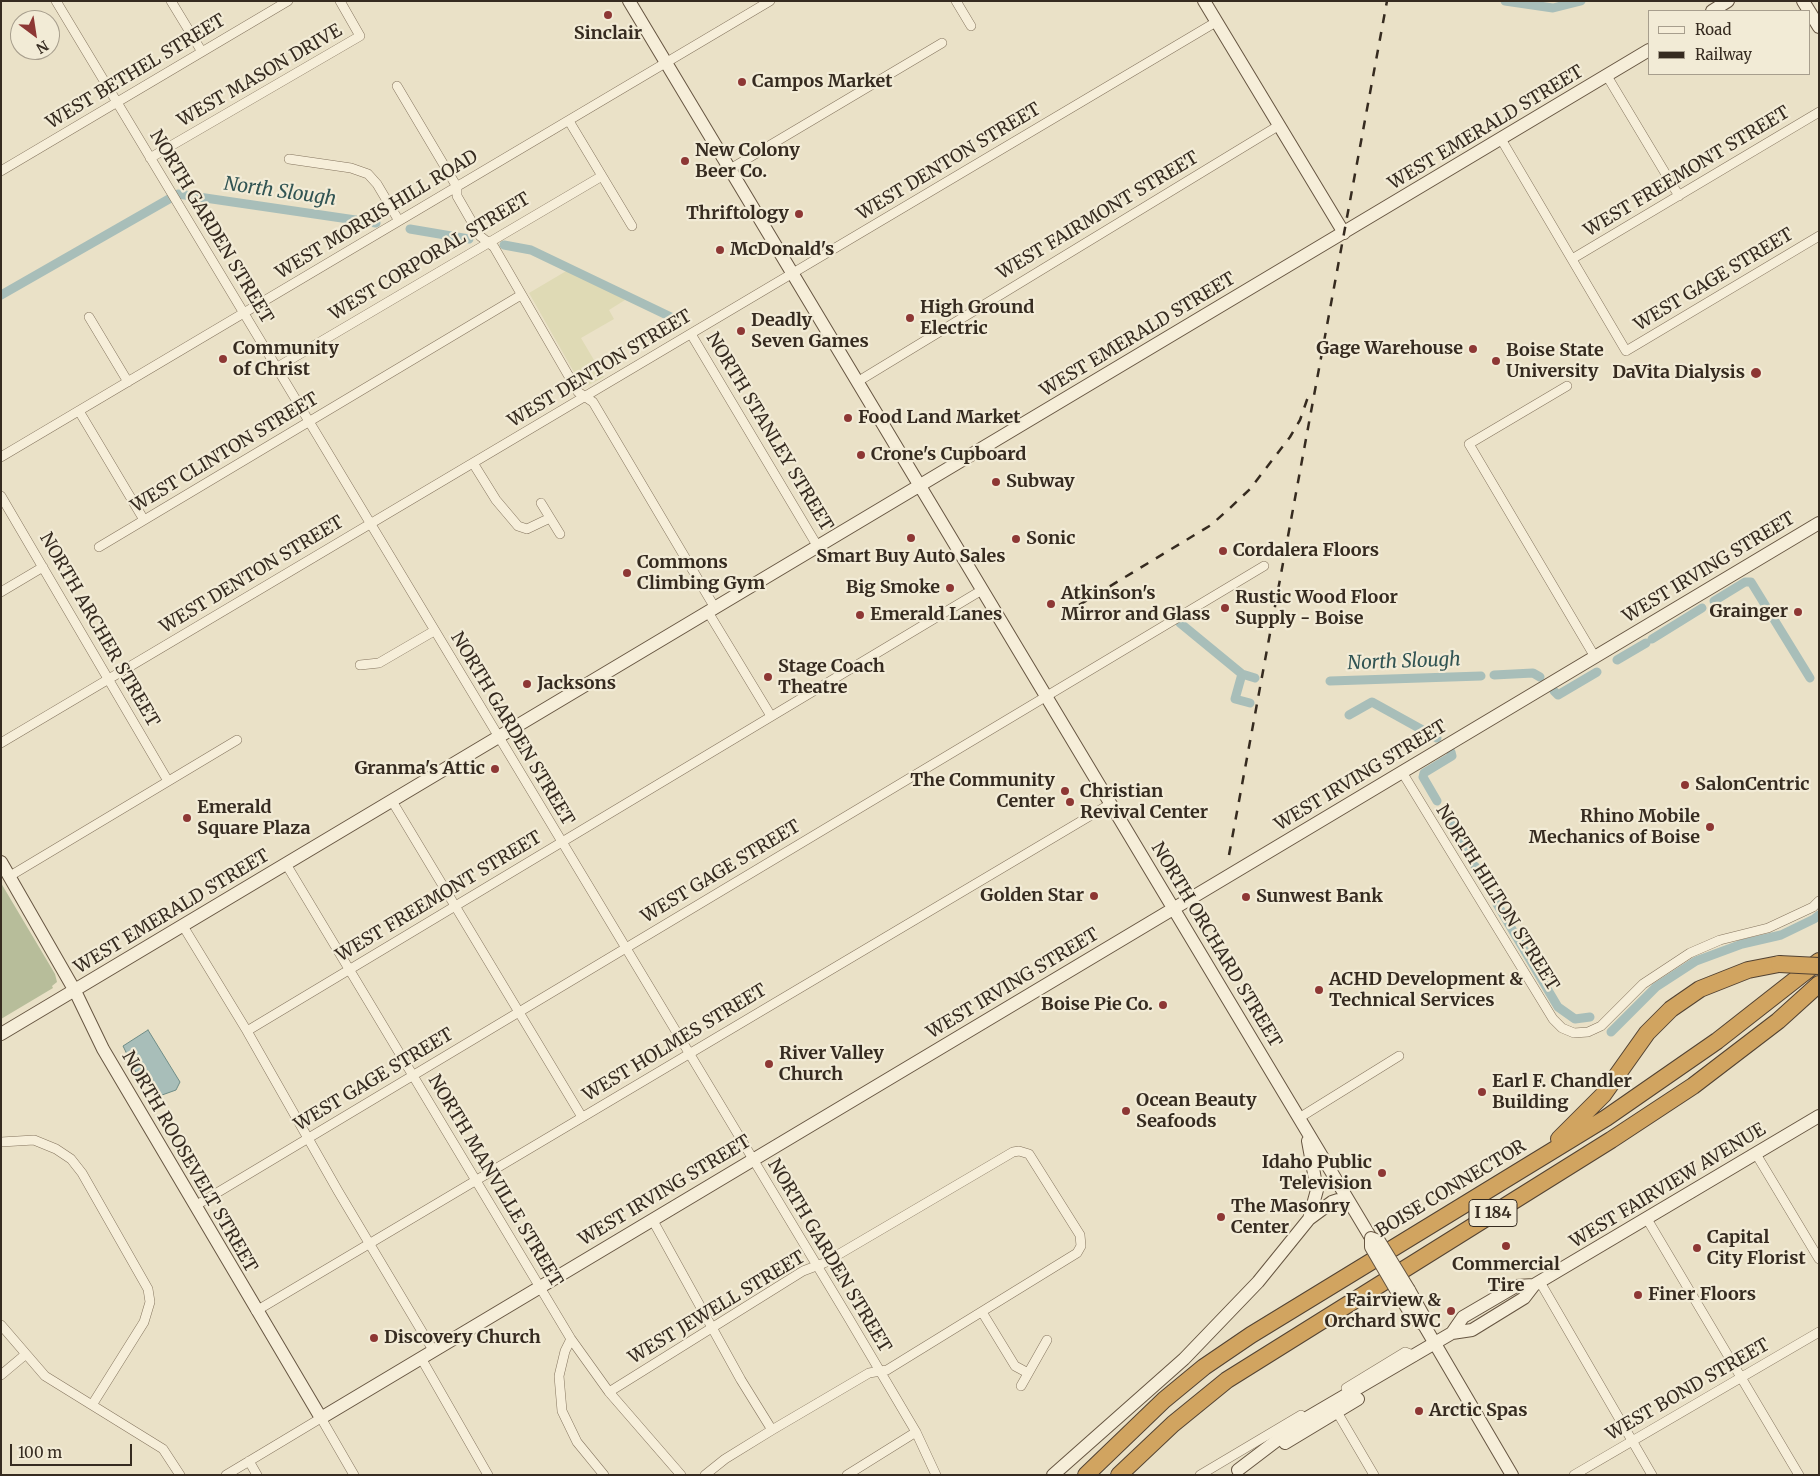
<!DOCTYPE html>
<html>
<head>
<meta charset="utf-8">
<style>
  body { margin:0 }
  #map { position:relative; width:1820px; height:1476px; overflow:hidden; background:#eae1c7; font-family:Merriweather,serif }
  canvas { display:block }
  .frame { position:absolute; inset:0; border:2px solid #362b20; pointer-events:none }
  .legend { position:absolute; left:1648px; top:10px; width:162px; height:65px; box-sizing:border-box; background:#f2ebd6; border:1px solid #a79e8d; margin:0; padding:6px 9px; list-style:none; font-size:15px; color:#362b20 }
  .legend li { display:flex; align-items:center; gap:10px; height:25px }
  .legend b { width:25px; border:1px solid #a79e8d }
  .north { position:absolute; left:10px; top:10px; width:50px; height:50px; box-sizing:border-box; background:#f2ebd6; border:1px solid #a79e8d; border-radius:50%; rotate:149deg; font-size:14px; font-weight:700; line-height:20px; text-align:center; color:#362b20 }
  .north::after { content:''; display:block; margin:auto; width:18px; height:22px; background:#8d3734; clip-path:polygon(50% 0,100% 100%,50% 72%,0 100%) }
  .scale { position:absolute; left:10px; top:1444px; width:122px; height:22px; box-sizing:border-box; border:2px solid #362b20; border-top:0; padding-left:6px; font-size:15px; line-height:18px; white-space:nowrap; color:#362b20; -webkit-text-stroke:4px #f2ebd6; paint-order:stroke }
</style>
</head>
<body>
<div id="map">
<canvas width="1820" height="1476"></canvas>
<div class="frame"></div>
<ul class="legend">
<li><b style="height:6px;background:#f6eed9"></b>Road</li>
<li><b style="height:6px;background:#362b20"></b>Railway</li>
</ul>
<div class="north">N</div>
<div class="scale">100 m</div>
</div>
<script>
const ctx = document.querySelector('canvas').getContext('2d');
ctx.lineJoin = 'round';
function fill(path, color) { ctx.fillStyle = color; ctx.fill(path, 'evenodd'); }
const poly = rows => new Path2D(rows.map(r => 'M' + r).join(''));
function strokePath(path, color, width, dash) { ctx.strokeStyle = color; ctx.lineWidth = width; ctx.lineCap = dash ? 'butt' : 'round'; ctx.setLineDash(dash || []); ctx.stroke(path); }
function write(font, color, halo, rows, align = 'center') {
  ctx.font = font + ' Merriweather,serif'; ctx.lineWidth = 4.5; ctx.setLineDash([]); ctx.textBaseline = 'middle'; ctx.strokeStyle = halo; ctx.fillStyle = color; for (const [text, x, y, turn = 0] of rows) {
    ctx.save(); ctx.translate(x, y); ctx.rotate((+turn || 0) * Math.PI / 180); ctx.textAlign = isNaN(turn) ? turn : align; if (halo) ctx.strokeText(text, 0, 0); ctx.fillText(text, 0, 0); ctx.restore();
  }
}
fill(poly([
  [568,270,622,294,625,300,609,310,614,319,581,338,604,377,583,388,529,293]
]), '#dfdab5');
fill(poly([
  [1,883,55,974,57,982,52,986,53,988,1,1019]
]), '#b7bd9a');
const water = poly([
  [148,1030,180,1082,176,1090,162,1095,138,1077,123,1046,148,1030]
]);
fill(water, '#a8beb9');
strokePath(water, '#6f8c86', 1);
strokePath(poly([
  [1505,1,1553,8,1581,1],
  [178,194,376,223],
  [410,229,469,239],
  [504,245,531,250,673,318],
  [1,295,169,199],
  [1714,601,1745,582,1751,582,1810,678],
  [1180,623,1242,674,1255,678],
  [1652,639,1702,608],
  [1617,660,1646,643],
  [1242,674,1235,699,1250,703],
  [1494,675,1533,673,1540,677],
  [1330,681,1481,676],
  [1554,691,1558,695,1597,672],
  [1349,715,1372,702,1437,738],
  [1437,801,1423,777,1424,773,1452,756,1451,752],
  [1445,814,1468,853],
  [1475,866,1478,871],
  [1497,904,1558,1007,1575,1019,1590,1017],
  [1611,1032,1656,987,1696,961,1742,944,1781,935,1814,919,1819,915]
]), '#a8beb9', 9);
const street = poly([
  [56,1,848,1317,916,1432,936,1475],
  [171,1,202,52],
  [956,1,971,26],
  [1607,76,1679,196],
  [397,86,457,187,457,196,480,236,494,247,578,392,593,402,715,608],
  [569,121,632,226],
  [1501,139,1626,351,1819,236],
  [150,158,360,36,340,1],
  [289,159,351,168,368,174,377,184,399,221],
  [730,169,942,43],
  [1,171,288,1],
  [1572,259,1819,112],
  [89,317,128,382],
  [691,334,818,547],
  [276,368,602,176],
  [857,382,1278,126],
  [1567,386,1469,444,1595,657],
  [79,411,144,520],
  [1,457,770,1],
  [473,463,496,500,518,526,527,529,550,518],
  [1,496,168,781],
  [541,503,560,534],
  [99,547,521,295],
  [1,592,43,567],
  [708,612,771,716],
  [360,665,379,663,434,631],
  [1,743,1216,22],
  [1402,772,1553,1019,1562,1028,1574,1033,1588,1032,1601,1026,1643,984,1690,953,1720,940,1768,928,1813,907,1819,901],
  [392,801,582,1117],
  [286,864,571,1339,609,1392,681,1475],
  [10,876,237,740],
  [183,926,247,1031,338,1191,433,1350],
  [247,1031,982,590],
  [1299,1118,1399,1056],
  [1,1142,34,1140,56,1149,71,1159,82,1173,148,1289,150,1302,144,1322,92,1405],
  [1756,1154,1819,1259],
  [195,1206,1264,566],
  [652,1219,741,1380,772,1430],
  [1647,1219,1799,1475],
  [1540,1282,1652,1475],
  [256,1311,1110,804],
  [982,1312,1015,1366,1028,1373],
  [1,1325,45,1376,163,1449,180,1475],
  [571,1339,565,1351,559,1376,562,1411,577,1442,604,1475],
  [421,1358,488,1475],
  [1,1375,26,1354],
  [1021,1386,1047,1340],
  [1346,1388,1405,1352,1415,1356],
  [609,1392,803,1271,824,1263,1013,1152,1019,1151,1029,1154,1080,1235,1081,1246,1077,1253,887,1370,869,1373,772,1430,725,1459,705,1475],
  [1337,1412,1374,1475],
  [249,1461,257,1475],
  [226,1475,321,1418,354,1475],
  [847,1475,916,1432],
  [1200,1475,1301,1415],
  [1574,1475,1819,1332]
]);
const secondary = poly([
  [629,1,1371,1238],
  [1204,1,1344,233],
  [1803,1,1819,27],
  [1712,11,1728,1],
  [1,862,75,991,103,1049,321,1418,1819,523],
  [1,1034,1649,50],
  [1308,1141,1317,1190,1309,1219],
  [1409,1290,1423,1315,1424,1325,1512,1475],
  [1399,1295,1414,1319,1424,1325],
  [1452,1333,1472,1330,1524,1298,1534,1285,1819,1116],
  [1285,1443,1358,1399],
  [1238,1470,1305,1419,1452,1333,1463,1317,1516,1286,1534,1285],
  [1053,1475,1184,1359,1258,1282,1309,1219,1332,1202,1338,1200,1349,1203]
]);
const highway = poly([
  [1559,1139,1603,1095,1647,1033,1671,1009,1700,989,1748,970,1779,964],
  [1086,1475,1164,1400,1204,1367,1251,1335,1606,1118,1717,1041,1819,961],
  [1119,1475,1173,1424,1227,1380,1611,1140,1693,1086,1778,1021,1819,984]
]);
strokePath(street, '#84745e', 10);
strokePath(secondary, '#665541', 14);
strokePath(highway, '#524232', 18);
strokePath(street, '#f6eed9', 9);
strokePath(secondary, '#f6eed9', 12);
strokePath(highway, '#d1a460', 16);
strokePath(poly([
  [1079,605,1211,525,1229,509,1250,489,1290,437,1300,420,1310,391],
  [1229,855,1387,1]
]), '#362b20', 2.5, [9, 9]);
const secondaryBridge = poly([
  [1399,1295,1371,1247,1371,1238,1379,1241,1409,1290]
]);
const highwayBridge = poly([
  [1779,964,1819,966]
]);
strokePath(secondaryBridge, '#665541', 14, []);
strokePath(highwayBridge, '#524232', 18, []);
strokePath(secondaryBridge, '#f6eed9', 12);
strokePath(highwayBridge, '#d1a460', 16);
for (const [x, y, r, color] of [
  [608,15,5,"#8d3734"],
  [742,82,5,"#8d3734"],
  [685,161,5,"#8d3734"],
  [799,214,5,"#8d3734"],
  [720,250,5,"#8d3734"],
  [910,318,5,"#8d3734"],
  [741,331,5,"#8d3734"],
  [1473,349,5,"#8d3734"],
  [223,359,5,"#8d3734"],
  [1496,361,5,"#8d3734"],
  [1756,373,6,"#8d3734"],
  [848,418,5,"#8d3734"],
  [861,455,5,"#8d3734"],
  [996,482,5,"#8d3734"],
  [911,538,5,"#8d3734"],
  [1016,539,5,"#8d3734"],
  [1223,551,5,"#8d3734"],
  [627,573,5,"#8d3734"],
  [950,588,5,"#8d3734"],
  [1051,604,5,"#8d3734"],
  [1225,608,5,"#8d3734"],
  [1798,612,5,"#8d3734"],
  [860,615,5,"#8d3734"],
  [768,677,5,"#8d3734"],
  [527,684,5,"#8d3734"],
  [495,769,5,"#8d3734"],
  [1685,785,5,"#8d3734"],
  [1065,791,5,"#8d3734"],
  [1070,802,5,"#8d3734"],
  [187,818,5,"#8d3734"],
  [1710,827,5,"#8d3734"],
  [1094,896,5,"#8d3734"],
  [1246,897,5,"#8d3734"],
  [1319,990,5,"#8d3734"],
  [1163,1005,5,"#8d3734"],
  [769,1064,5,"#8d3734"],
  [1482,1092,5,"#8d3734"],
  [1126,1111,5,"#8d3734"],
  [1382,1173,5,"#8d3734"],
  [1221,1217,5,"#8d3734"],
  [1506,1246,5,"#8d3734"],
  [1697,1248,5,"#8d3734"],
  [1638,1295,5,"#8d3734"],
  [1451,1311,5,"#8d3734"],
  [374,1338,5,"#8d3734"],
  [1419,1411,5,"#8d3734"]
]) { const dot = new Path2D(); dot.arc(x, y, r, 0, 2 * Math.PI); ctx.fillStyle = color; ctx.fill(dot); strokePath(dot, '#f2ebd6', 2); }
for (const [x, y, w] of [
  [1493,1213,48]
]) { const box = new Path2D(); box.roundRect(x - w / 2, y - 13.5, w, 27, 4); ctx.fillStyle = '#f2ebd6'; ctx.fill(box); strokePath(box, '#362b20', 1); }
write('bold 16px', '#362b20', null, [
  ["I 184",1493,1213]
]);
write('bold 18px', '#362b20', '#f2ebd6', [
  ["Sinclair",608,34,"center"],
  ["Campos Market",752,82],
  ["New Colony",695,151],
  ["Beer Co.",695,172],
  ["Thriftology",789,214,"right"],
  ["McDonald's",730,250],
  ["High Ground",920,308],
  ["Electric",920,329],
  ["Deadly",751,321],
  ["Seven Games",751,342],
  ["Community",233,349],
  ["of Christ",233,370],
  ["Gage Warehouse",1463,349,"right"],
  ["Boise State",1506,351],
  ["University",1506,372],
  ["DaVita Dialysis",1745,373,"right"],
  ["Food Land Market",858,418],
  ["Crone's Cupboard",871,455],
  ["Subway",1006,482],
  ["Sonic",1026,539],
  ["Cordalera Floors",1233,551],
  ["Smart Buy Auto Sales",911,557,"center"],
  ["Commons",637,563],
  ["Climbing Gym",637,584],
  ["Big Smoke",940,588,"right"],
  ["Atkinson's",1061,594],
  ["Mirror and Glass",1061,615],
  ["Rustic Wood Floor",1235,598],
  ["Supply - Boise",1235,619],
  ["Grainger",1788,612,"right"],
  ["Emerald Lanes",870,615],
  ["Stage Coach",778,667],
  ["Theatre",778,688],
  ["Jacksons",537,684],
  ["Granma's Attic",485,769,"right"],
  ["The Community",1055,781,"right"],
  ["Center",1055,802,"right"],
  ["SalonCentric",1695,785],
  ["Christian",1080,792],
  ["Revival Center",1080,813],
  ["Emerald",197,808],
  ["Square Plaza",197,829],
  ["Rhino Mobile",1700,817,"right"],
  ["Mechanics of Boise",1700,838,"right"],
  ["Golden Star",1084,896,"right"],
  ["Sunwest Bank",1256,897],
  ["ACHD Development &",1329,980],
  ["Technical Services",1329,1001],
  ["Boise Pie Co.",1153,1005,"right"],
  ["River Valley",779,1054],
  ["Church",779,1075],
  ["Earl F. Chandler",1492,1082],
  ["Building",1492,1103],
  ["Ocean Beauty",1136,1101],
  ["Seafoods",1136,1122],
  ["Idaho Public",1372,1163,"right"],
  ["Television",1372,1184,"right"],
  ["The Masonry",1231,1207],
  ["Center",1231,1228],
  ["Capital",1707,1238],
  ["City Florist",1707,1259],
  ["Commercial",1506,1265,"center"],
  ["Tire",1506,1286,"center"],
  ["Finer Floors",1648,1295],
  ["Fairview &",1441,1301,"right"],
  ["Orchard SWC",1441,1322,"right"],
  ["Discovery Church",384,1338],
  ["Arctic Spas",1429,1411]
], 'left');
write('18px', '#362b20', '#f2ebd6', [
  ["WEST BETHEL STREET",136,72,-31],
  ["WEST MASON DRIVE",260,76,-30],
  ["WEST EMERALD STREET",1486,128,-31],
  ["WEST DENTON STREET",949,162,-31],
  ["WEST FREEMONT STREET",1687,172,-31],
  ["WEST MORRIS HILL ROAD",377,215,-31],
  ["WEST FAIRMONT STREET",1098,216,-31],
  ["NORTH GARDEN STREET",211,227,59],
  ["WEST CORPORAL STREET",430,257,-31],
  ["WEST GAGE STREET",1714,280,-31],
  ["WEST EMERALD STREET",1138,335,-31],
  ["WEST DENTON STREET",600,369,-31],
  ["NORTH STANLEY STREET",769,432,59],
  ["WEST CLINTON STREET",225,453,-31],
  ["WEST IRVING STREET",1709,568,-31],
  ["WEST DENTON STREET",252,575,-31],
  ["NORTH ARCHER STREET",99,630,60],
  ["NORTH GARDEN STREET",512,729,59],
  ["WEST IRVING STREET",1361,776,-31],
  ["WEST GAGE STREET",721,872,-31],
  ["WEST FREEMONT STREET",439,897,-31],
  ["NORTH HILTON STREET",1497,898,58],
  ["WEST EMERALD STREET",172,912,-31],
  ["NORTH ORCHARD STREET",1216,945,59],
  ["WEST IRVING STREET",1013,984,-31],
  ["WEST HOLMES STREET",675,1043,-31],
  ["WEST GAGE STREET",374,1080,-31],
  ["NORTH ROOSEVELT STREET",189,1162,60],
  ["NORTH MANVILLE STREET",495,1181,59],
  ["WEST FAIRVIEW AVENUE",1668,1186,-31],
  ["BOISE CONNECTOR",1451,1189,-31],
  ["WEST IRVING STREET",665,1191,-31],
  ["NORTH GARDEN STREET",829,1256,59],
  ["WEST JEWELL STREET",717,1308,-31],
  ["WEST BOND STREET",1688,1390,-30]
]);
write('italic 19px', '#315453', '#f2ebd6', [
  ["North Slough",280,192,8],
  ["North Slough",1404,662,-2]
]);
</script>
</body>
</html>
